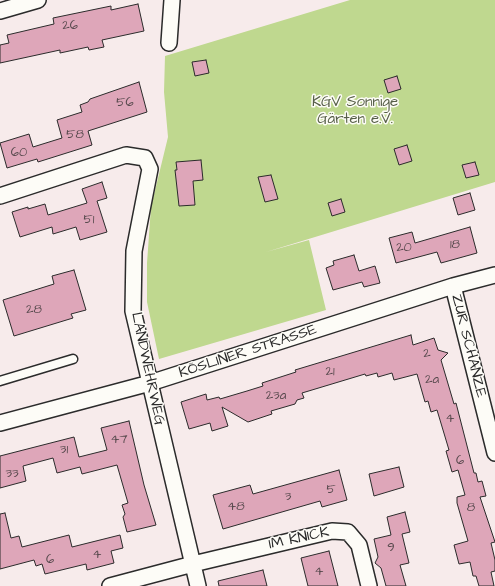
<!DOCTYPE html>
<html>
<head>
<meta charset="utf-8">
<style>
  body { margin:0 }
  canvas { display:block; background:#f7ebeb }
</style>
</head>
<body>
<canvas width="495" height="586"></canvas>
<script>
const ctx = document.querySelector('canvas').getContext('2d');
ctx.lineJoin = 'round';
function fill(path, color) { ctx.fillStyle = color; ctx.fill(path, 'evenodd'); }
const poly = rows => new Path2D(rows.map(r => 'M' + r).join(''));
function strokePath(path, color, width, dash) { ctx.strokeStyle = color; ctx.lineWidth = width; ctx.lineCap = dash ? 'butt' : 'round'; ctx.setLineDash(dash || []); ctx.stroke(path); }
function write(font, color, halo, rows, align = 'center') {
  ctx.font = font + ' "Architects Daughter",sans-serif'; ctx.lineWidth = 3; ctx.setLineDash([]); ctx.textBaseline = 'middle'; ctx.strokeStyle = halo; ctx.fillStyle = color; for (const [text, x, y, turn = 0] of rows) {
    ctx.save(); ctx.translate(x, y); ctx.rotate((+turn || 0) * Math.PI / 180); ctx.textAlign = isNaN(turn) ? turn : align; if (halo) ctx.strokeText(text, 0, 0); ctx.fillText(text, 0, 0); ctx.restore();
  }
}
fill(poly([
  [350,0,495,0,495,182,266,252,309,240,326,310,159,359,147,302,147,263,151,207,168,137,164,92,165,56]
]), '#bfd88f');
const building = poly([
  [138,4,144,31,102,40,104,47,89,50,88,47,60,53,60,50,0,63,0,45,9,43,7,35,54,24,53,18,111,6,111,10,138,4],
  [206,60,209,73,195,76,192,62,206,60],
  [397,76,401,89,388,93,384,80,397,76],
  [139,82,147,112,88,131,92,145,38,162,37,159,7,168,0,143,29,134,33,147,62,138,57,120,82,112,80,105,88,102,90,99,139,82],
  [407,145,412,161,399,165,394,149,407,145],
  [201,160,203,180,193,181,195,205,179,206,175,170,177,170,176,162,201,160],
  [475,162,479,175,466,178,462,165,475,162],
  [271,175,278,199,265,202,258,177,271,175],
  [102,182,107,198,97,201,107,232,80,240,76,227,53,234,52,227,20,237,12,212,28,207,28,209,45,204,48,215,87,203,82,189,102,182],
  [470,193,475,210,458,215,453,198,470,193],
  [341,199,345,212,332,216,328,203,341,199],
  [470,227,477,253,441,263,437,252,396,263,389,238,412,232,415,243,470,227],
  [354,255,359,271,375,266,380,283,364,287,362,282,333,290,326,268,334,265,333,261,354,255],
  [74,270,86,310,71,314,73,318,14,336,3,300,54,284,52,276,74,270],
  [411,335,413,345,434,338,438,350,448,353,441,360,454,404,456,403,474,473,476,473,478,482,482,481,486,496,480,497,495,542,491,543,495,560,495,571,491,572,494,586,479,586,476,576,473,576,470,562,459,564,454,545,468,541,457,503,457,497,465,495,458,470,452,472,446,451,449,450,437,410,431,412,428,401,425,402,417,374,394,380,392,373,378,377,377,373,366,376,365,374,302,393,304,398,297,400,295,404,271,411,272,414,248,422,222,407,228,426,212,431,210,423,189,429,181,402,206,394,207,400,219,397,220,399,247,391,263,386,262,383,296,372,295,370,411,335],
  [129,421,144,485,156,525,127,532,123,517,125,514,122,505,128,503,117,465,82,474,80,467,57,473,53,458,23,466,26,481,0,488,0,456,74,437,79,457,107,450,101,428,129,421],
  [399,467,404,487,374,496,369,474,399,467],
  [339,470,347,500,322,507,320,501,223,529,213,495,250,485,253,494,339,470],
  [405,512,410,532,402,534,409,563,400,565,406,586,386,586,381,568,375,563,378,557,374,539,391,535,387,517,405,512],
  [5,513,11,538,19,536,22,547,69,535,72,547,120,535,123,548,111,551,114,563,87,570,86,564,45,574,42,564,36,566,34,560,0,569,0,514,5,513],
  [329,551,338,586,308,586,301,558,329,551],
  [263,570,267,586,219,586,218,581,263,570]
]);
fill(building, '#dea6b9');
strokePath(building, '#2b2b2b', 1);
const lane = poly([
  [0,381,73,359]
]);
const street = poly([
  [0,11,38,0],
  [169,43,172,0],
  [0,196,126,155,145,158,150,169,134,251,133,311,198,586],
  [453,286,495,453],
  [0,423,150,383,453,286,495,275],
  [110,586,193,564,332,531,348,532,359,545,369,586]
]);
strokePath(lane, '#2b2b2b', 11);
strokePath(street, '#2b2b2b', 18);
strokePath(lane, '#fdfcf7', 8);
strokePath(street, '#fdfcf7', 15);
write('13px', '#584a4e', null, [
  ["26",70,26],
  ["56",125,103],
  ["58",75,135],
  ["60",19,153],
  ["51",89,220],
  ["18",455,245],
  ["20",404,248],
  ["28",34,310],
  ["2",427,354],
  ["21",330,372],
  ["2a",432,380],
  ["23a",276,396],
  ["4",450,419],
  ["47",119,440],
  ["31",64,450],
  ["6",460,461],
  ["33",12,474],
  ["5",331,490],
  ["3",288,497],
  ["48",236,507],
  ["8",471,508],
  ["9",391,548],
  ["4",97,555],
  ["6",50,560],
  ["4",319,572]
]);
write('15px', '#575f49', '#fdfcf7', [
  ["KGV Sonnige",355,103],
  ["Gärten e.V.",355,120]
]);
write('15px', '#2b2b2b', '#fdfcf7', [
  ["ZUR SCHANZE",468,346,76],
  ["KÖSLINER STRASSE",248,352,-18],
  ["LANDWEHRWEG",147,369,78],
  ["IM KNICK",299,539,-12]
]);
</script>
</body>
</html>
